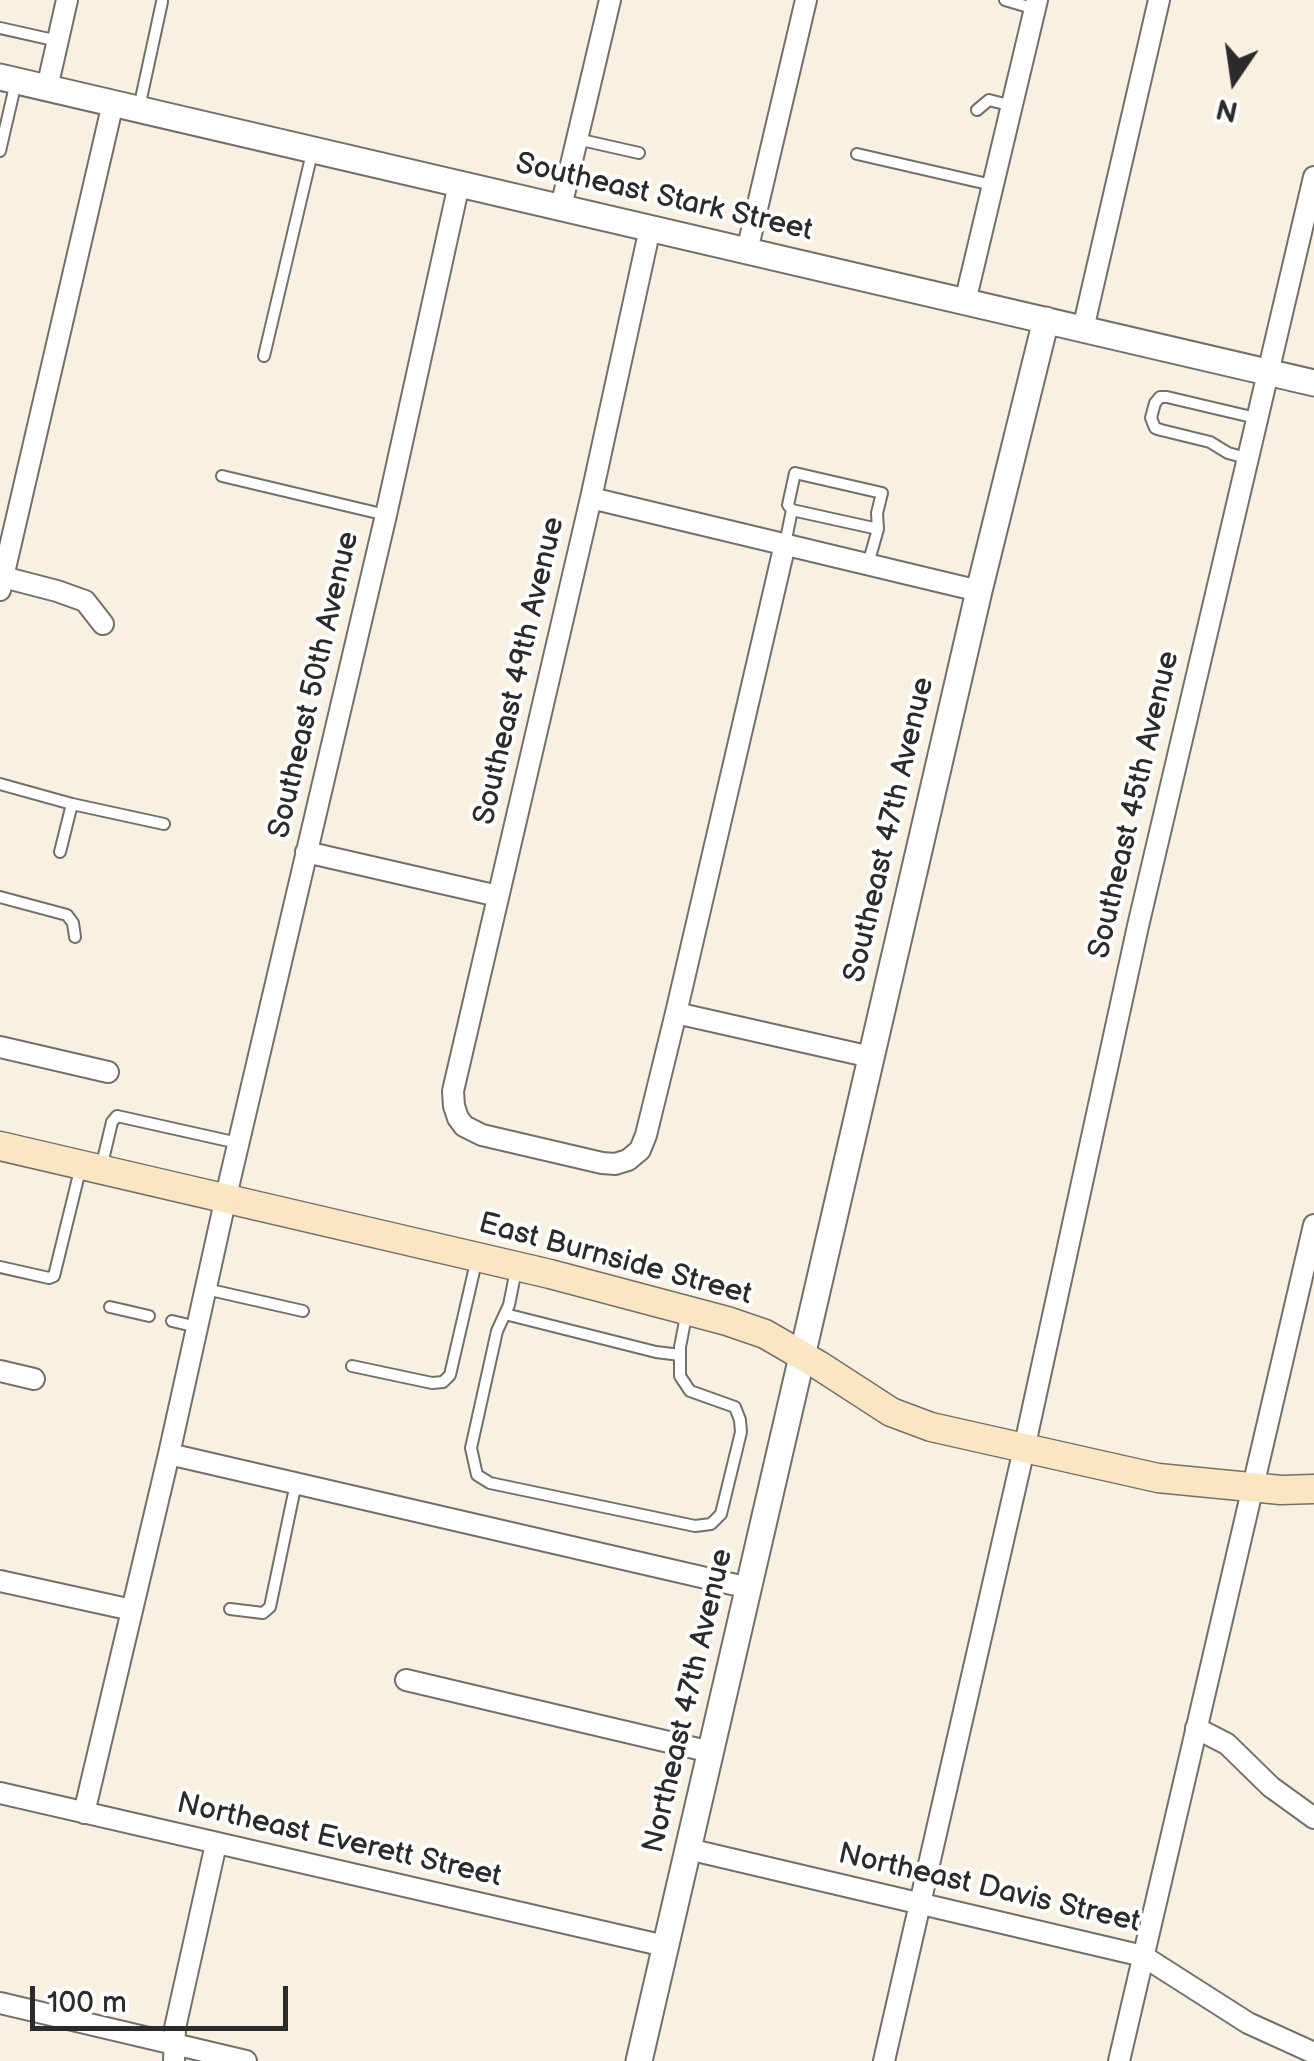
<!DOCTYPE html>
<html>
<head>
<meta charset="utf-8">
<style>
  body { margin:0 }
  #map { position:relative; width:1314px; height:2061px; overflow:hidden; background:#f8f0e1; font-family:"Balsamiq Sans",sans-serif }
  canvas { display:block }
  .north { position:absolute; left:1184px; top:30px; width:100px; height:100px; -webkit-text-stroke:8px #fff; paint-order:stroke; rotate:193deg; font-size:28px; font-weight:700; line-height:40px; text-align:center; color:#2b2b2b }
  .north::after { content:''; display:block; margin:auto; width:35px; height:45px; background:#2b2b2b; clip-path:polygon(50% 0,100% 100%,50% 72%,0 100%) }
  .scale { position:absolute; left:30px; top:1986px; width:258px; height:45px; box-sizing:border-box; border:5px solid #2b2b2b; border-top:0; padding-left:12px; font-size:30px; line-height:35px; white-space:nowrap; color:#2b2b2b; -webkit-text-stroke:8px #fff; paint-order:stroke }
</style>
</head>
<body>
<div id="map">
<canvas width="1314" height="2061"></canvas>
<div class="north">N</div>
<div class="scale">100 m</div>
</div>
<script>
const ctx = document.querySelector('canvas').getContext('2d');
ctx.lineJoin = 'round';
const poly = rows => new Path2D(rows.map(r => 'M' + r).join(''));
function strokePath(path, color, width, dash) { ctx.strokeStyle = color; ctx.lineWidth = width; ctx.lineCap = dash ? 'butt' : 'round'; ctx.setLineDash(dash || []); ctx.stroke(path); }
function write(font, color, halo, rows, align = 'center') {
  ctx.font = font + ' "Balsamiq Sans",sans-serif'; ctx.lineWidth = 8; ctx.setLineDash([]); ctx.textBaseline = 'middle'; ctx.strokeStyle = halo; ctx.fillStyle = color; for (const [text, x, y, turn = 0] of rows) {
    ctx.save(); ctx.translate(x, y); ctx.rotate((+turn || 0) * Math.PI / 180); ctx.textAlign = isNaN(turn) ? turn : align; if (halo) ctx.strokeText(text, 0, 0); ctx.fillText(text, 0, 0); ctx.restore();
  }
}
const service = poly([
  [1005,0,1035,9],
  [0,28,58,41],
  [139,108,162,2],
  [977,110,989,100,1012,106],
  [577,139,639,153],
  [0,151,16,82],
  [857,154,992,185],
  [264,356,312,153],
  [1246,458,1228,453,1210,442,1161,430,1155,428,1151,418,1155,403,1160,397,1167,397,1256,418],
  [222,476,386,515],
  [792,510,878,529],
  [785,544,792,510,788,505,795,473,882,493,877,513,878,529,868,564],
  [0,784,72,804,164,824],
  [60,852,72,804],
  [0,897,67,915,73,923,75,937],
  [101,1168,112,1122,117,1116,238,1143],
  [0,1267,49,1278,54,1276,81,1166],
  [516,1270,509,1305,497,1331,471,1448,477,1475,490,1483,695,1526,711,1524,721,1514,741,1432,740,1420,735,1407,690,1391,680,1376,680,1347,687,1311],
  [206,1289,303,1311],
  [110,1307,149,1316],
  [505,1314,656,1352,680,1355],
  [172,1321,197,1327],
  [352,1366,432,1383,443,1382,450,1375,477,1258],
  [230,1609,263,1613,270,1607,296,1483]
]);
const minor = poly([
  [47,88,67,0],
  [561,207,610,0],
  [650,228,591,498,453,1091,454,1106,458,1118,464,1126,482,1135,602,1163,615,1164,628,1160,640,1150,646,1135,676,1013,785,544],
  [747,251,806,0],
  [965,302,1037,0],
  [1083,329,1159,0],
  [591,498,979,591],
  [3,577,57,591,85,601,103,624],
  [0,590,113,103],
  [306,852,498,896],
  [676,1013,871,1057],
  [0,1047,108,1072],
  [0,1371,34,1379],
  [169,1454,749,1588],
  [0,1581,132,1610],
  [406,1680,711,1752],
  [1196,1728,1227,1744,1271,1787,1314,1818],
  [0,1793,665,1946],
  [84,1813,169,1454,230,1179,386,515,459,184],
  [688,1849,1143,1956,1248,2023,1314,2053],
  [0,2003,246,2061],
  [174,2061,175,2028,216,1844],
  [884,2061,1024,1449,1138,926,1314,177],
  [1119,2061,1314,1225]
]);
const tertiary = poly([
  [0,77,1314,383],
  [639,2061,979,591,1046,320]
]);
const secondary = poly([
  [0,1146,550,1274,727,1321,765,1334,820,1366,891,1412,931,1427,1158,1478,1281,1490,1314,1489]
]);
strokePath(service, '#73706b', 14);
strokePath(minor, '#73706b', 24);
strokePath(tertiary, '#73706b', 29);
strokePath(secondary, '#73706b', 31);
strokePath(service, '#fff', 10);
strokePath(minor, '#fff', 20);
strokePath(tertiary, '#fff', 25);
strokePath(secondary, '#fbe6c3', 28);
write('30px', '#2b2b2b', '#fff', [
  ["Southeast Stark Street",664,198,13],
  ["Southeast 49th Avenue",520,671,-77],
  ["Southeast 50th Avenue",315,685,-77],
  ["Southeast 45th Avenue",1135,805,-77],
  ["Southeast 47th Avenue",890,830,-77],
  ["East Burnside Street",615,1260,15],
  ["Northeast 47th Avenue",689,1701,-77],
  ["Northeast Everett Street",339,1841,13],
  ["Northeast Davis Street",989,1889,13]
]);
</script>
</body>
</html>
